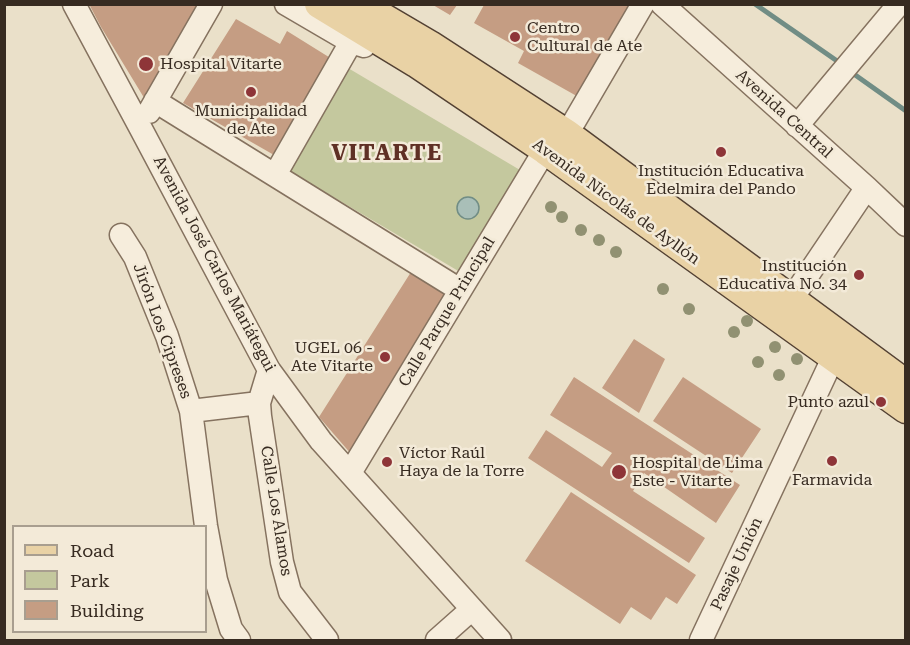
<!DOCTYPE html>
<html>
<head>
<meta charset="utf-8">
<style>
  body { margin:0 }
  #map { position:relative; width:910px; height:645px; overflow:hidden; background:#eae0c9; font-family:"Roboto Serif",serif }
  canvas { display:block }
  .frame { position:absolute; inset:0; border:6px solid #372b21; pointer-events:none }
  .legend { position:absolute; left:12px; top:525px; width:195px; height:108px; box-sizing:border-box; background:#f3ead8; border:2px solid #a89e8f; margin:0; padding:8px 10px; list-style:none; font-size:18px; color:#372b21 }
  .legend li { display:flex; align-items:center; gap:12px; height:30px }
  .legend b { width:30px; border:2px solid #a89e8f }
</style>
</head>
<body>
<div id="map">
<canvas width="910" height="645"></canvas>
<div class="frame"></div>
<ul class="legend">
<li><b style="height:8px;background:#e9d2a5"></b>Road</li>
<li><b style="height:16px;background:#c4c89e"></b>Park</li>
<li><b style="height:16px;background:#c59d83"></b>Building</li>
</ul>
</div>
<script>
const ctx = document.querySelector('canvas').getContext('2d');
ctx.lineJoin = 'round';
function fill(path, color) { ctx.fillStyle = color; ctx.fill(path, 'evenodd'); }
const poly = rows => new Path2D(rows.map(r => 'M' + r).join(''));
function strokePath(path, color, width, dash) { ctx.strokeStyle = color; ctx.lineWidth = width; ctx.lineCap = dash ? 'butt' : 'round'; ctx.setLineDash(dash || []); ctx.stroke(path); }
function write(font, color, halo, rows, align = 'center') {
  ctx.font = font + ' "Roboto Serif",serif'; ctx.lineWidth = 5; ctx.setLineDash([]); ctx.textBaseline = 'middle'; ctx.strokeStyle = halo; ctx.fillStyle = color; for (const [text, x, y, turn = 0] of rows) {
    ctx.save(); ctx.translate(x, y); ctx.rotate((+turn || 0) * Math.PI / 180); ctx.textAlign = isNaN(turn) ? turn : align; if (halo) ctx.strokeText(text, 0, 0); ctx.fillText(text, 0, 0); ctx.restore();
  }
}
fill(poly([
  [348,68,520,170,460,272,286,169]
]), '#c4c89e');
const water = poly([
  '457 208a11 11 0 1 1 22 0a11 11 0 1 1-22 0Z'
]);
fill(water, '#a9bfb8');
strokePath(water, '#718d85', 1.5);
strokePath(poly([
  [755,4,840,63],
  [851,72,906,111]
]), '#718d85', 5);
fill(poly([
  [89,4,203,4,146,101,101,27],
  [433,5,457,5,450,15],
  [484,5,634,5,582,99,518,63,524,51,474,23],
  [236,19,280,44,287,31,332,59,274,155,183,103],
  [411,272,450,297,352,455,319,417],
  [634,339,665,359,639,413,602,388],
  [574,377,740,485,716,523,644,473,633,491,705,538,689,563,528,458,546,430,602,467,612,453,550,415],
  [683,377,761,429,732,473,653,421],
  [571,492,696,575,677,604,666,597,651,620,631,607,620,624,525,561]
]), '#c59d83');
const minor = poly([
  [74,4,140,127,269,370,321,441,500,640],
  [286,4,351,42,364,46],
  [662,4,867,188,906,225],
  [155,101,460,290],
  [149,112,211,4],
  [797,126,899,4],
  [567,134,643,4],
  [275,175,351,42],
  [121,235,135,257,167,336,191,411,206,526,216,580,231,629,239,640],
  [791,300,861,196],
  [269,370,259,403,260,416,282,562,290,592,327,640],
  [191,411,259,403],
  [350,473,545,150],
  [437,640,472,609],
  [701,640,833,358]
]);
const major = poly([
  [319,4,416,63,545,150,906,409],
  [360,4,430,45,567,134,906,384]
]);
strokePath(minor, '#85725f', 25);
strokePath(major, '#534133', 31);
strokePath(minor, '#f6eddc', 22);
strokePath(major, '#e9d2a5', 28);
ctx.fillStyle = '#919172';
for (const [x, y] of [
  [551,207],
  [562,217],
  [581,230],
  [599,240],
  [616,252],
  [663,289],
  [689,309],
  [747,321],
  [734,332],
  [775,347],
  [797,359],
  [758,362],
  [779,375]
]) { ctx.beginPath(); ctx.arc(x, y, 6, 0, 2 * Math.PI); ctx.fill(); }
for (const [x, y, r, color] of [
  [515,37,6,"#8e3538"],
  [146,64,8,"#8e3538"],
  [251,92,6,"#8e3538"],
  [721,152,6,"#8e3538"],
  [859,275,6,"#8e3538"],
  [385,357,6,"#8e3538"],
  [881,402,6,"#8e3538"],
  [832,461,6,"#8e3538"],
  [387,462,6,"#8e3538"],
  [619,472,8,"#8e3538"]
]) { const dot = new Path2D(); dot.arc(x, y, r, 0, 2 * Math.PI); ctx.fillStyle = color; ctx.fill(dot); strokePath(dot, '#f3ead8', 2); }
write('16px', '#372b21', '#f3ead8', [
  ["Centro",527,28],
  ["Cultural de Ate",527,46],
  ["Hospital Vitarte",160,64],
  ["Municipalidad",251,111,"center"],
  ["de Ate",251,129,"center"],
  ["Institución Educativa",721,171,"center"],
  ["Edelmira del Pando",721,189,"center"],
  ["Institución",847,266,"right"],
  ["Educativa No. 34",847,284,"right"],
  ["UGEL 06 -",373,348,"right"],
  ["Ate Vitarte",373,366,"right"],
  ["Punto azul",869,402,"right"],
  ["Víctor Raúl",399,453],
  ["Haya de la Torre",399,471],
  ["Hospital de Lima",632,463],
  ["Este - Vitarte",632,481],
  ["Farmavida",832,480,"center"]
], 'left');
write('16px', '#372b21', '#f3ead8', [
  ["Avenida Central",784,114,42],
  ["Avenida Nicolás de Ayllón",616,202,36],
  ["Avenida José Carlos Mariátegui",214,264,62],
  ["Calle Parque Principal",447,312,-59],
  ["Jirón Los Cipreses",162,331,70],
  ["Calle Los Alamos",276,511,81],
  ["Pasaje Unión",737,564,-65]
]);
ctx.letterSpacing = '1.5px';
write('bold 22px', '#5f3025', '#f3ead8', [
  ["VITARTE",387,154]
]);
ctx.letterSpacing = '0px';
</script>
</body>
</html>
